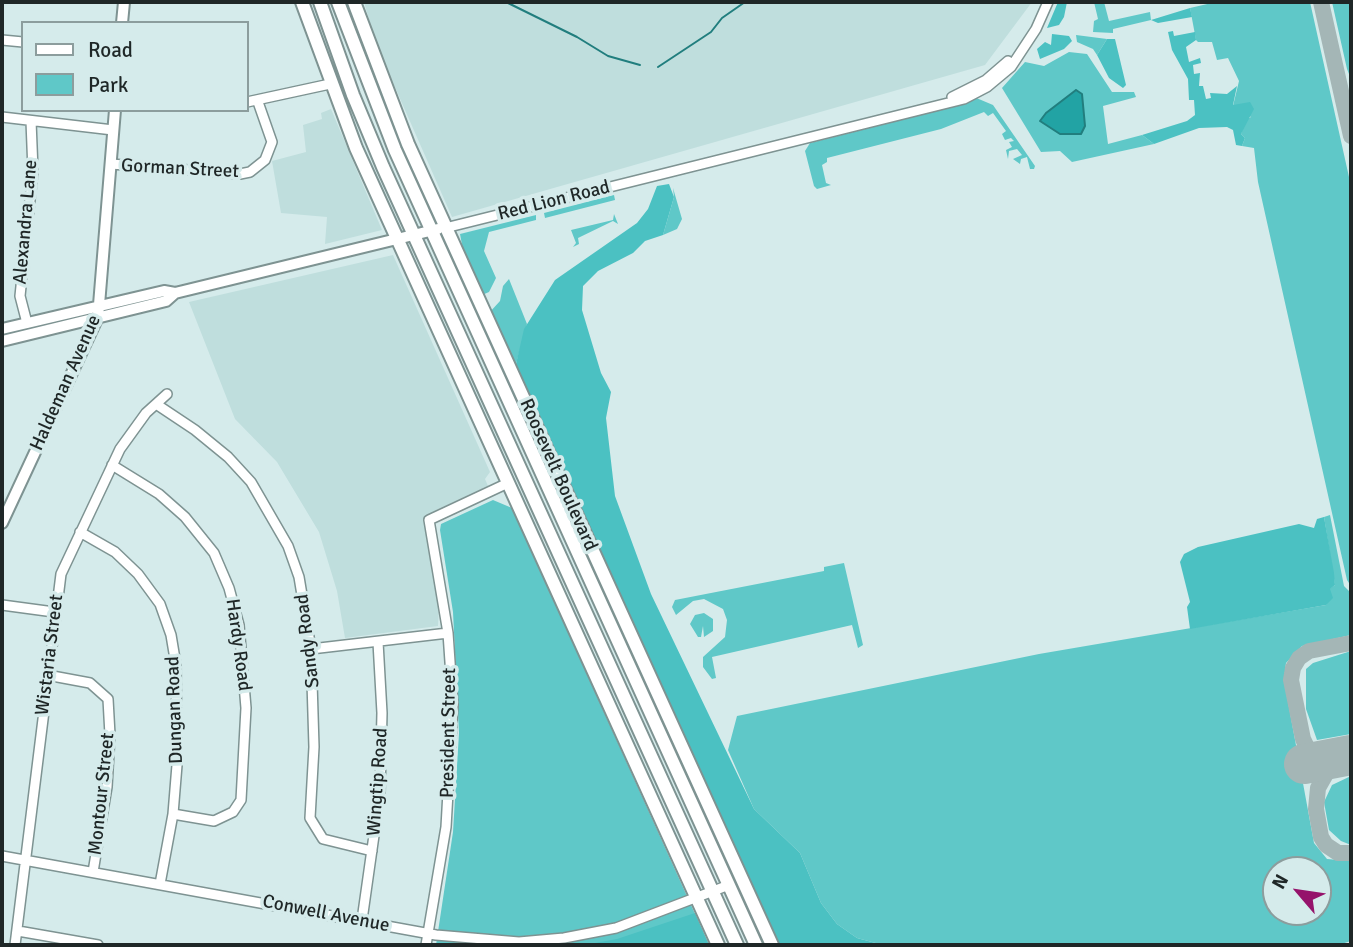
<!DOCTYPE html>
<html>
<head>
<meta charset="utf-8">
<style>
  body { margin:0 }
  #map { position:relative; width:1353px; height:947px; overflow:hidden; background:#d5ebeb; font-family:Signika,sans-serif }
  canvas { display:block }
  .frame { position:absolute; inset:0; border:4px solid #1f2727; pointer-events:none }
  .legend { position:absolute; left:21px; top:21px; width:228px; height:91px; box-sizing:border-box; background:#d5ebeb; border:2px solid #8c9d9d; margin:0; padding:9px 12px; list-style:none; font-size:21px; color:#1f2727 }
  .legend li { display:flex; align-items:center; gap:14px; height:35px }
  .legend b { width:35px; border:2px solid #8c9d9d }
  .north { position:absolute; left:1262px; top:856px; width:70px; height:70px; box-sizing:border-box; background:#d5ebeb; border:2px solid #8c9d9d; border-radius:50%; rotate:299deg; font-size:19px; font-weight:700; line-height:28px; text-align:center; color:#1f2727 }
  .north::after { content:''; display:block; margin:auto; width:24px; height:32px; background:#95136b; clip-path:polygon(50% 0,100% 100%,50% 72%,0 100%) }
</style>
</head>
<body>
<div id="map">
<canvas width="1353" height="947"></canvas>
<div class="frame"></div>
<ul class="legend">
<li><b style="height:9px;background:#fff"></b>Road</li>
<li><b style="height:19px;background:#5fc8c8"></b>Park</li>
</ul>
<div class="north">N</div>
</div>
<script>
const ctx = document.querySelector('canvas').getContext('2d');
ctx.lineJoin = 'round';
function fill(path, color) { ctx.fillStyle = color; ctx.fill(path, 'evenodd'); }
const poly = rows => new Path2D(rows.map(r => 'M' + r).join(''));
function strokePath(path, color, width, dash) { ctx.strokeStyle = color; ctx.lineWidth = width; ctx.lineCap = dash ? 'butt' : 'round'; ctx.setLineDash(dash || []); ctx.stroke(path); }
function write(font, color, halo, rows, align = 'center') {
  ctx.font = font + ' Signika,sans-serif'; ctx.lineWidth = 7; ctx.setLineDash([]); ctx.textBaseline = 'middle'; ctx.strokeStyle = halo; ctx.fillStyle = color; for (const [text, x, y, turn = 0] of rows) {
    ctx.save(); ctx.translate(x, y); ctx.rotate((+turn || 0) * Math.PI / 180); ctx.textAlign = isNaN(turn) ? turn : align; if (halo) ctx.strokeText(text, 0, 0); ctx.fillText(text, 0, 0); ctx.restore();
  }
}
fill(poly([
  [364,2,1032,2,985,65,452,217,376,44],
  [331,109,382,230,325,244,327,217,281,213,272,161,306,152,303,125,322,119,321,113],
  [393,255,490,472,485,479,488,486,424,516,439,606,438,626,345,638,337,591,319,532,277,462,235,419,189,302]
]), '#bfdedd');
fill(poly([
  [1094,2,1104,2,1109,21,1150,12,1151,20,1113,29,1113,33,1093,32,1094,21,1098,19],
  [1216,2,1310,2,1351,186,1351,586,1347,580,1258,182,1254,148,1242,146,1245,138,1241,134,1245,120,1251,117,1233,106,1239,81,1228,58,1217,60,1212,42,1198,42,1196,40,1190,8],
  [1332,2,1351,2,1351,79,1347,69],
  [1076,35,1107,39,1097,55,1093,49,1077,42],
  [1069,52,1087,54,1112,92,1134,92,1136,97,1103,106,1108,144,1142,135,1154,144,1072,162,1060,151,1041,152,1002,88,1025,62,1044,66],
  [974,97,993,105,1035,166,1034,169,1030,169,1027,157,1021,159,1020,164,1013,159,1022,155,1017,149,1009,151,1008,159,1006,150,1012,147,1009,142,1014,141,1011,138,1005,140,1002,134,1006,131,993,113,988,116,984,112,941,129,827,158,827,162,822,165,826,183,831,185,817,189,814,186,805,151,810,143,948,108],
  [673,188,682,219,677,229,663,235,674,197],
  [614,195,615,200,545,218,544,213],
  [614,214,618,224,613,221,578,238,579,244,573,247,576,243,571,230,613,220],
  [536,215,536,220,489,232,484,251,496,278,489,292,482,295,464,255,460,234],
  [509,279,527,324,516,364,530,397,489,313,500,301,503,286],
  [493,500,512,508,709,945,436,945,453,832,459,733,453,612,440,530,441,524],
  [1330,515,1344,586,1351,593,1351,635,1302,646,1286,663,1284,680,1314,843,1327,859,1351,861,1351,941,1338,945,883,945,857,938,837,924,821,903,800,853,754,809,728,750,737,716,1039,654,1326,605,1329,589,1335,585,1324,517],
  [1276,870,1318,870,1318,912,1276,912],
  [844,563,863,645,858,648,852,625,712,657,716,678,712,679,703,667,703,657,725,637,727,620,723,609,704,599,693,601,676,615,672,607,675,600,824,571,824,567],
  [704,613,713,619,713,631,704,637,703,626,701,637,698,637,690,624,695,615],
  [1351,651,1351,734,1317,740,1306,709,1306,669,1313,663],
  [1351,776,1351,845,1341,841,1329,830,1324,802,1332,785]
]), '#5fc8c8');
fill(poly([
  [1058,2,1067,2,1064,17,1059,25,1047,28],
  [1190,8,1192,17,1158,23,1151,20],
  [1173,31,1174,36,1195,32,1196,40,1186,47,1189,62,1200,58,1201,63,1193,65,1194,74,1200,73,1199,86,1203,86,1206,99,1211,98,1210,93,1227,94,1237,86,1233,105,1250,102,1254,109,1241,134,1245,138,1242,146,1236,145,1233,130,1227,127,1199,128,1154,144,1142,135,1187,121,1195,115,1194,100,1189,100,1188,79,1172,50,1168,32],
  [1052,34,1069,36,1072,41,1064,49,1040,59,1037,49,1045,42,1051,45],
  [1107,39,1115,39,1126,85,1123,88,1109,78,1097,55],
  [669,184,674,197,663,235,645,241,633,253,598,271,583,286,582,310,601,373,611,392,606,418,615,496,651,594,754,809,800,853,821,903,837,924,857,938,883,945,780,945,555,457,516,364,524,329,555,280,637,223,648,209,657,186],
  [1324,517,1334,573,1335,585,1330,589,1333,598,1326,605,1190,629,1187,607,1190,602,1180,562,1184,554,1198,547,1299,524,1314,528,1317,519],
  [695,913,709,945,584,945,617,939]
]), '#4bc1c2');
const water = poly([
  [1076,90,1082,94,1085,126,1081,134,1060,134,1040,121,1046,113,1076,90]
]);
fill(water, '#22a3a4');
strokePath(water, '#217e7e', 2);
strokePath(poly([
  [506,2,577,37,608,56,640,65],
  [658,67,711,32,722,18,745,2]
]), '#217e7e', 2);
strokePath(poly([
  [1321,2,1351,136],
  [1335,758,1318,788,1316,809,1321,837,1326,845,1338,853,1351,853],
  [1314,762,1303,739,1291,680,1293,668,1299,658,1309,651,1351,643]
]), '#a4b6b6', 16);
strokePath(poly([
  [1304,764,1351,755]
]), '#a4b6b6', 40);
const minor = poly([
  [2,40,23,42],
  [952,97,986,80,1008,61],
  [247,102,330,84],
  [2,117,113,130],
  [111,164,240,174,250,172,265,160,272,142,258,102],
  [445,228,964,99,987,87,1011,67,1036,29,1048,2],
  [27,323,20,296,33,171,31,121],
  [156,404,195,430,228,457,251,482,288,546,299,577,311,649,314,747,310,818,323,839,372,851],
  [112,465,159,494,185,517,214,553,229,588,239,625,246,708,241,800,233,812,214,821,173,814],
  [80,532,115,552,138,574,160,604,171,635,176,665,177,765,173,814,160,884],
  [2,605,54,612],
  [311,649,448,633],
  [47,675,90,683,108,699,110,735,107,787,93,872],
  [2,856,436,935,519,942,564,938,616,928,729,885],
  [362,920,380,793,382,713,378,642],
  [18,931,98,945],
  [15,945,61,574,120,449,146,413,167,394],
  [426,945,446,827,453,705,448,633,429,520,508,483]
]);
const major = poly([
  [122,23,124,2],
  [2,329,164,291,175,293,438,229],
  [2,341,166,301,175,293],
  [2,523,98,317,115,110]
]);
const highway = poly([
  [302,2,356,148,718,945],
  [320,2,353,95,383,167,737,945],
  [338,2,395,150,756,945],
  [354,2,408,144,772,945]
]);
strokePath(minor, '#7e9392', 12);
strokePath(major, '#7e9392', 14);
strokePath(highway, '#7e9392', 16);
strokePath(minor, '#fff', 9);
strokePath(major, '#fff', 10);
strokePath(highway, '#fff', 12);
write('19px', '#1f2727', '#d5ebeb', [
  ["Gorman Street",180,169,3],
  ["Red Lion Road",554,201,-14],
  ["Alexandra Lane",26,222,-85],
  ["Haldeman Avenue",66,383,-66],
  ["Roosevelt Boulevard",558,475,66],
  ["Sandy Road",308,641,-97],
  ["Hardy Road",238,645,82],
  ["Wistaria Street",50,655,-83],
  ["Dungan Road",175,710,-92],
  ["President Street",449,733,-89],
  ["Wingtip Road",378,782,-86],
  ["Montour Street",102,794,-84],
  ["Conwell Avenue",326,914,11]
]);
</script>
</body>
</html>
